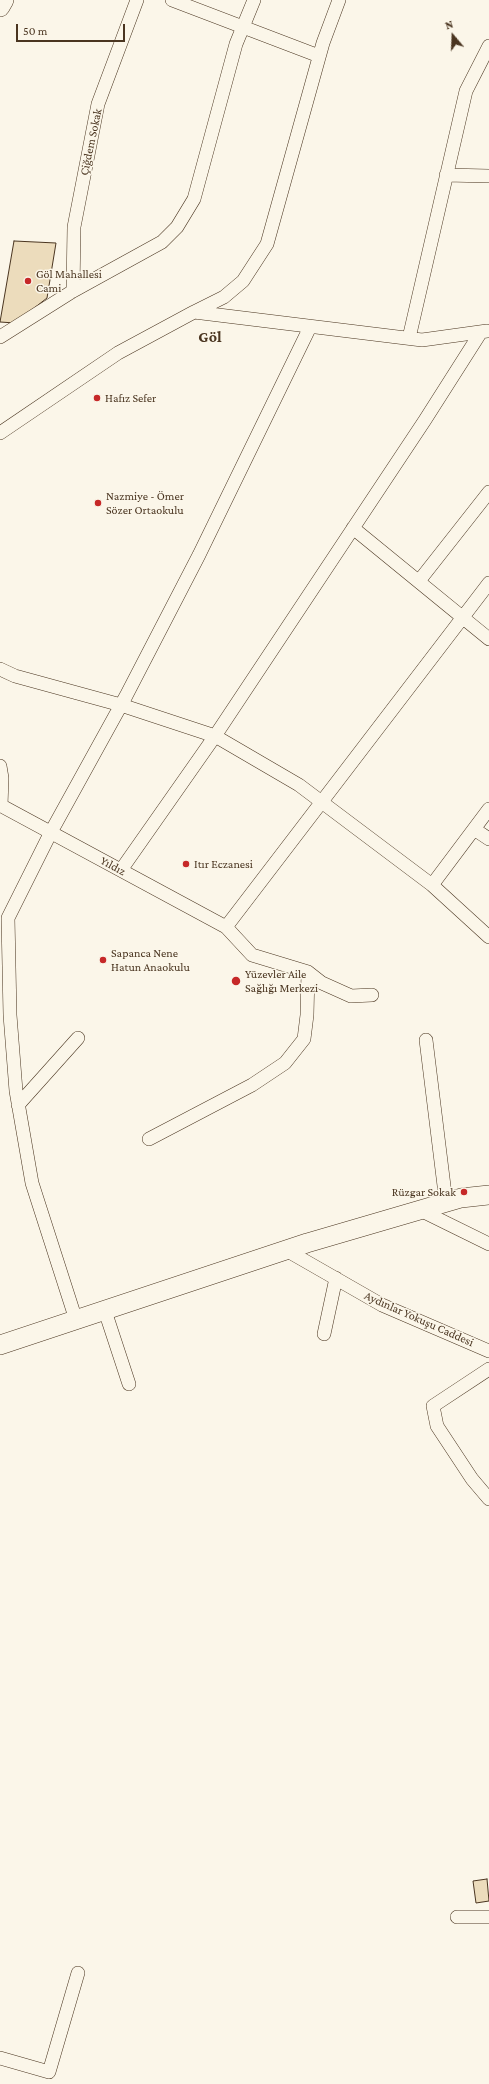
<!DOCTYPE html>
<html>
<head>
<meta charset="utf-8">
<style>
  body { margin:0 }
  #map { position:relative; width:489px; height:2084px; overflow:hidden; background:#fbf6e9; font-family:"Crimson Pro",serif }
  canvas { display:block }
  .north { position:absolute; left:433px; top:16px; width:40px; height:40px; -webkit-text-stroke:3px #fbf6e9; paint-order:stroke; rotate:341deg; font-size:11px; font-weight:700; line-height:16px; text-align:center; color:#4a3520 }
  .north::after { content:''; display:block; margin:auto; width:14px; height:18px; background:#4a3520; clip-path:polygon(50% 0,100% 100%,50% 72%,0 100%) }
  .scale { position:absolute; left:16px; top:24px; width:109px; height:18px; box-sizing:border-box; border:2px solid #4a3520; border-top:0; padding-left:5px; font-size:12px; line-height:14px; white-space:nowrap; color:#4a3520; -webkit-text-stroke:3px #fbf6e9; paint-order:stroke }
</style>
</head>
<body>
<div id="map">
<canvas width="489" height="2084"></canvas>
<div class="north">N</div>
<div class="scale">50 m</div>
</div>
<script>
const ctx = document.querySelector('canvas').getContext('2d');
ctx.lineJoin = 'round';
function fill(path, color) { ctx.fillStyle = color; ctx.fill(path, 'evenodd'); }
const poly = rows => new Path2D(rows.map(r => 'M' + r).join(''));
function strokePath(path, color, width, dash) { ctx.strokeStyle = color; ctx.lineWidth = width; ctx.lineCap = dash ? 'butt' : 'round'; ctx.setLineDash(dash || []); ctx.stroke(path); }
function write(font, color, halo, rows, align = 'center') {
  ctx.font = font + ' "Crimson Pro",serif'; ctx.lineWidth = 3; ctx.setLineDash([]); ctx.textBaseline = 'middle'; ctx.strokeStyle = halo; ctx.fillStyle = color; for (const [text, x, y, turn = 0] of rows) {
    ctx.save(); ctx.translate(x, y); ctx.rotate((+turn || 0) * Math.PI / 180); ctx.textAlign = isNaN(turn) ? turn : align; if (halo) ctx.strokeText(text, 0, 0); ctx.fillText(text, 0, 0); ctx.restore();
  }
}
const building = poly([
  [14,241,56,243,47,298,15,323,0,322,14,241],
  [487,1879,489,1901,476,1903,473,1881,487,1879]
]);
fill(building, '#ecdcbc');
strokePath(building, '#4a3520', 1);
const street = poly([
  [172,0,319,56],
  [446,175,489,176],
  [73,291,74,227,98,104,137,0],
  [194,312,224,297,243,281,267,244,323,43,339,0],
  [0,337,73,291,162,242,177,227,194,199,236,44,254,0],
  [409,338,466,91,489,46],
  [0,433,118,353,194,312,422,340,487,331],
  [353,528,489,639],
  [419,581,489,492],
  [0,669,15,676,121,705,215,736,299,785,432,885,489,937],
  [0,766,2,778,1,806],
  [0,805,226,927,252,955,308,972,322,983,351,996,372,995],
  [474,829,489,839],
  [121,870,215,736,425,420,481,332],
  [432,885,489,809],
  [226,927,489,583],
  [426,1040,446,1202],
  [18,1105,78,1038],
  [149,1139,252,1085,285,1063,304,1039,307,1015,308,972],
  [420,1210,489,1244],
  [286,1250,382,1305,489,1351],
  [105,1311,129,1384],
  [76,1320,32,1183,16,1091,10,1015,8,918,51,832,126,696,199,555,310,327],
  [324,1334,336,1278],
  [489,1369,433,1406,437,1426,472,1479,489,1499],
  [457,1917,489,1917],
  [0,2058,49,2072,78,1973]
]);
const secondary = poly([
  [0,7,4,0],
  [0,1345,307,1243,461,1198,489,1195]
]);
strokePath(street, '#4a3520', 14);
strokePath(secondary, '#4a3520', 20);
strokePath(street, '#fbf6e9', 13);
strokePath(secondary, '#fbf6e9', 19);
for (const [x, y, r, color] of [
  [28,281,4,"#c62828"],
  [97,398,4,"#c62828"],
  [98,503,4,"#c62828"],
  [186,864,4,"#c62828"],
  [103,960,4,"#c62828"],
  [236,981,5,"#c62828"],
  [464,1192,4,"#c62828"]
]) { const dot = new Path2D(); dot.arc(x, y, r, 0, 2 * Math.PI); ctx.fillStyle = color; ctx.fill(dot); strokePath(dot, '#fbf6e9', 1.5); }
write('12px', '#4a3520', '#fbf6e9', [
  ["Çiğdem Sokak",91,142,-78],
  ["Yıldız",113,866,28],
  ["Aydınlar Yokuşu Caddesi",419,1319,24]
]);
write('12px', '#4a3520', '#fbf6e9', [
  ["Göl Mahallesi",36,274],
  ["Cami",36,288],
  ["Hafız Sefer",105,398],
  ["Nazmiye - Ömer",106,496],
  ["Sözer Ortaokulu",106,510],
  ["Itır Eczanesi",194,864],
  ["Sapanca Nene",111,953],
  ["Hatun Anaokulu",111,967],
  ["Yüzevler Aile",245,974],
  ["Sağlığı Merkezi",245,988],
  ["Rüzgar Sokak",456,1192,"right"]
], 'left');
write('bold 16px', '#4a3520', '#fbf6e9', [
  ["Göl",210,337]
]);
</script>
</body>
</html>
